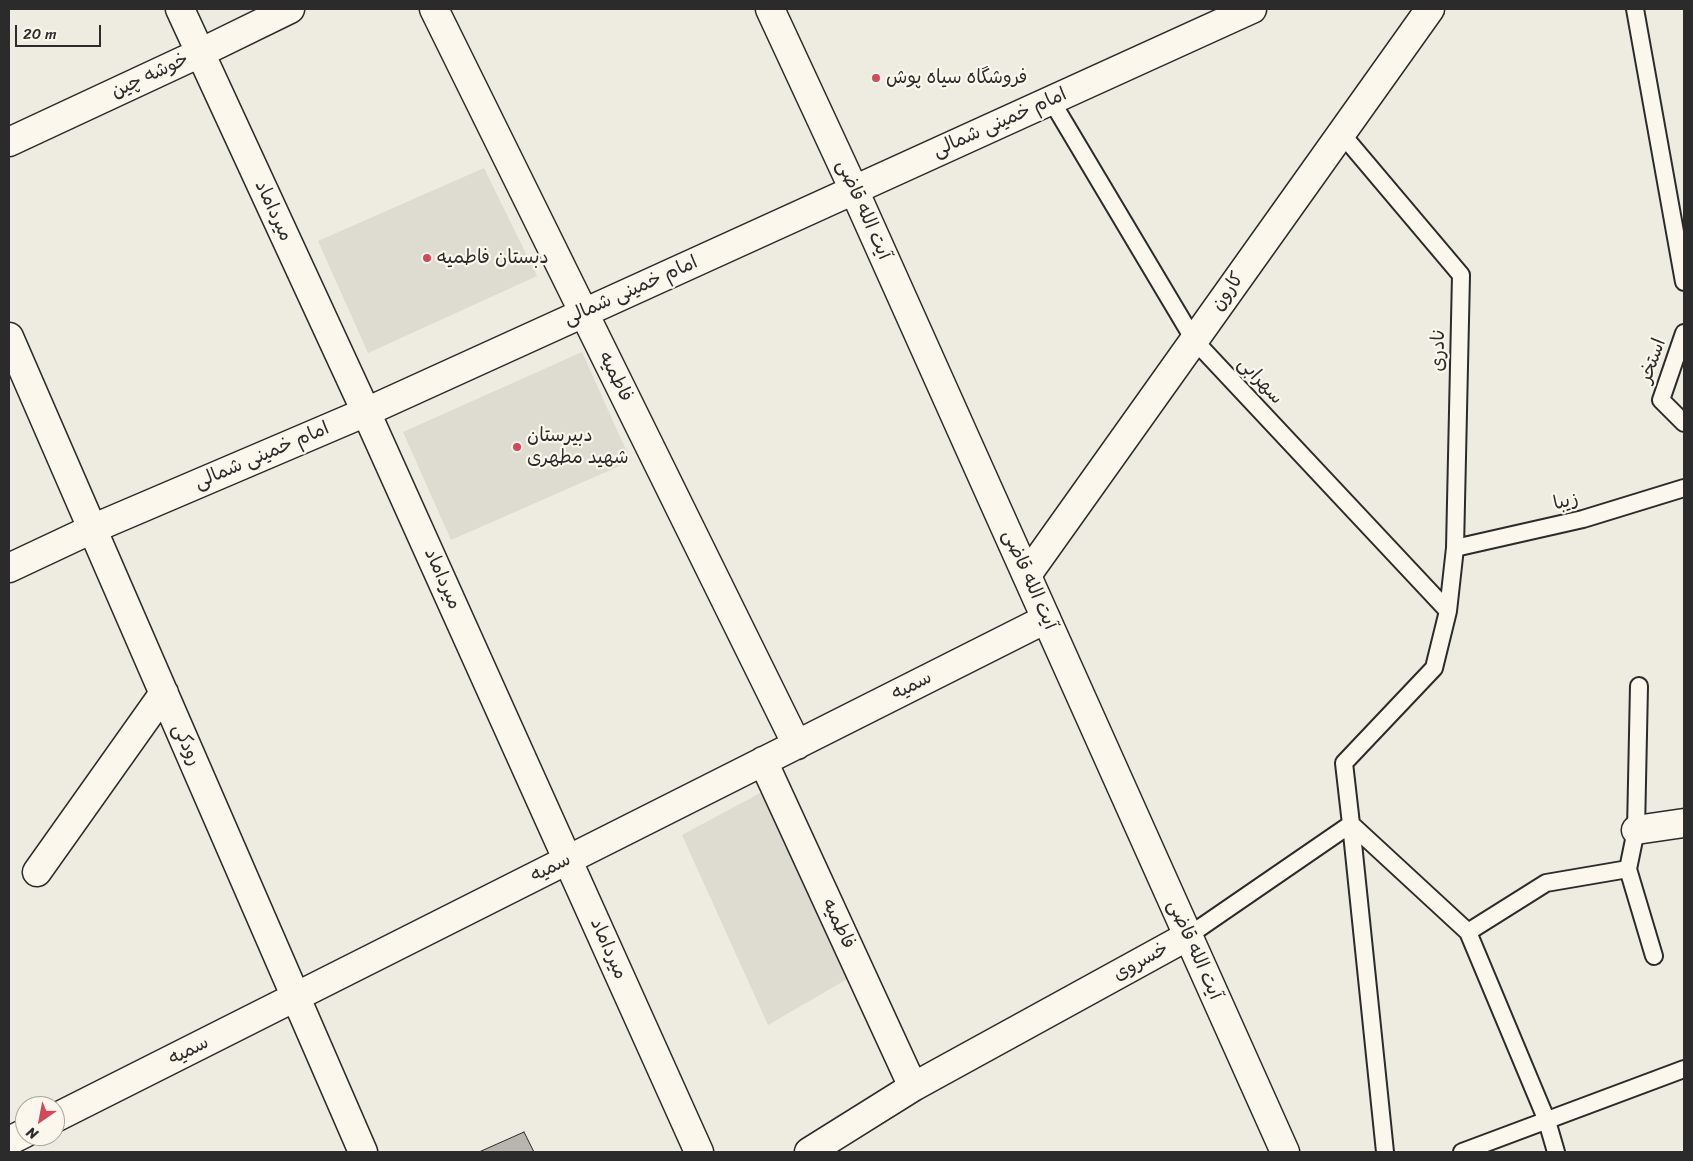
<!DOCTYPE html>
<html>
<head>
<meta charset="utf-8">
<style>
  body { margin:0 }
  #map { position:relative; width:1693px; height:1161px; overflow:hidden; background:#eeebe0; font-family:Sriracha,sans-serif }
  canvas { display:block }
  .frame { position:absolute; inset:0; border:10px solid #2b2b2b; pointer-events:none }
  .north { position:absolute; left:15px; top:1096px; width:50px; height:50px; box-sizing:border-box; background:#fbf7ec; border:1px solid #a8a59f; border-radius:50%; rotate:213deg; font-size:14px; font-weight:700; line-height:20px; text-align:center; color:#2b2b2b }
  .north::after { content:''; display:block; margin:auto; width:18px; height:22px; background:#d1495b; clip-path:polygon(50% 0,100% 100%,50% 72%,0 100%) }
  .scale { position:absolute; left:15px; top:25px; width:86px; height:22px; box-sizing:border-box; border:2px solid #2b2b2b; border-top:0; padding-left:6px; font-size:15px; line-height:18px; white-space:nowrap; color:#2b2b2b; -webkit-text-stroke:4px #fbf7ec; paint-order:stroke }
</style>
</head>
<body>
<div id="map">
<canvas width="1693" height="1161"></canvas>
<div class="frame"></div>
<div class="north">N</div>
<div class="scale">20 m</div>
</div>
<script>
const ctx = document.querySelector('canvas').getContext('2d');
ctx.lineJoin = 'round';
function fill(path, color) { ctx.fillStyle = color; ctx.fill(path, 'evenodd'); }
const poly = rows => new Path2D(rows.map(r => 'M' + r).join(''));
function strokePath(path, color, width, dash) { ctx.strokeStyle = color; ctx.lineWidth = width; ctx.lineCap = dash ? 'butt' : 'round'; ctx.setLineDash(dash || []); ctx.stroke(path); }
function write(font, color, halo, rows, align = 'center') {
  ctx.font = font + ' Sriracha,"Playpen Sans Arabic",sans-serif'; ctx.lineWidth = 4.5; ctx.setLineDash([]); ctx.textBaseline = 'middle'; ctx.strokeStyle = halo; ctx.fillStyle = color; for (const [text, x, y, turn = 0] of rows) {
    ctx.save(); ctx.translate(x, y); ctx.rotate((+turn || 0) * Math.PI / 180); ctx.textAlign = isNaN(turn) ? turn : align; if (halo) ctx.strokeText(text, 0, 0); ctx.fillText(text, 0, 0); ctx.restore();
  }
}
fill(poly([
  [484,168,537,276,368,353,318,241],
  [582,352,631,461,451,540,403,432],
  [762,792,849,978,768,1025,682,835]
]), '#dedbd1');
const building = poly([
  [524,1132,534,1152,479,1152,524,1132]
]);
fill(building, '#b8b5ae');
strokePath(building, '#2b2b2b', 1);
const lane = poly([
  [1635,9,1684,282],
  [1051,100,1194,340,1448,611,1434,668,1344,763,1351,824,1188,936],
  [1341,133,1461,275,1455,548,1448,611],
  [1684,333,1661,400,1684,423],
  [1455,548,1583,519,1684,488],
  [1639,686,1636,830,1628,869,1654,956],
  [1351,824,1468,932,1547,1121,1556,1152],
  [1351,824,1385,1152],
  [1468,932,1546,883,1628,869],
  [1462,1152,1684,1069]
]);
const street = poly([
  [180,9,366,412,699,1152],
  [434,9,797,745],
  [9,142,200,53,290,9],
  [9,337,363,1152],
  [1027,575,1430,9],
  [763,761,913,1087],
  [1636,830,1684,823],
  [37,872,164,693],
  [55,1118,1046,619],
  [9,1141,25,1133],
  [809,1152,913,1087,1188,936]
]);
const secondary = poly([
  [770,9,854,190,1285,1152],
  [9,568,92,529,366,412,1252,9]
]);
strokePath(lane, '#2b2b2b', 20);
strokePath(street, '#2b2b2b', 31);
strokePath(secondary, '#2b2b2b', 31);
strokePath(lane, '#fbf7ec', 16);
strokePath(street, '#fbf7ec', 28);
strokePath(secondary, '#fbf7ec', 28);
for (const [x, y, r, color] of [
  [876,78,5,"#d1495b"],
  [427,258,5,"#d1495b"],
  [517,447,5,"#d1495b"]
]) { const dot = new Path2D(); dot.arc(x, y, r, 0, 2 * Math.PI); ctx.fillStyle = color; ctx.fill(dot); strokePath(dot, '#fbf7ec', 2); }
write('19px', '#2b2b2b', '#fbf7ec', [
  ["خوشه چین",150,76,-25],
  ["امام خمینی شمالی",1000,123,-24],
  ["آیت الله قاضی",863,210,66],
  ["میرداماد",273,211,65],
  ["امام خمینی شمالی",631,291,-24],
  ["کارون",1228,292,-55],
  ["نادری",1439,350,-89],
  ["استخر",1653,361,-70],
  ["فاطمیه",615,377,64],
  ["سهرابی",1260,381,47],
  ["امام خمینی شمالی",262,456,-23],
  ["زیبا",1566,502,-14],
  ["میرداماد",442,579,66],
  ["آیت الله قاضی",1029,580,66],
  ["سمیه",912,686,-27],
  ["رودکی",186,745,66],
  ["سمیه",551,868,-27],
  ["فاطمیه",838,924,65],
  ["میرداماد",608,949,66],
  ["آیت الله قاضی",1194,950,66],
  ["خسروی",1141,962,-29],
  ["سمیه",189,1051,-27]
]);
write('19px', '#2b2b2b', '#fbf7ec', [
  ["فروشگاه سیاه پوش",886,78],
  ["دبستان فاطمیه",437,258],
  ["دبیرستان",527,436],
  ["شهید مطهری",527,458]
], 'left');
</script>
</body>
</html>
